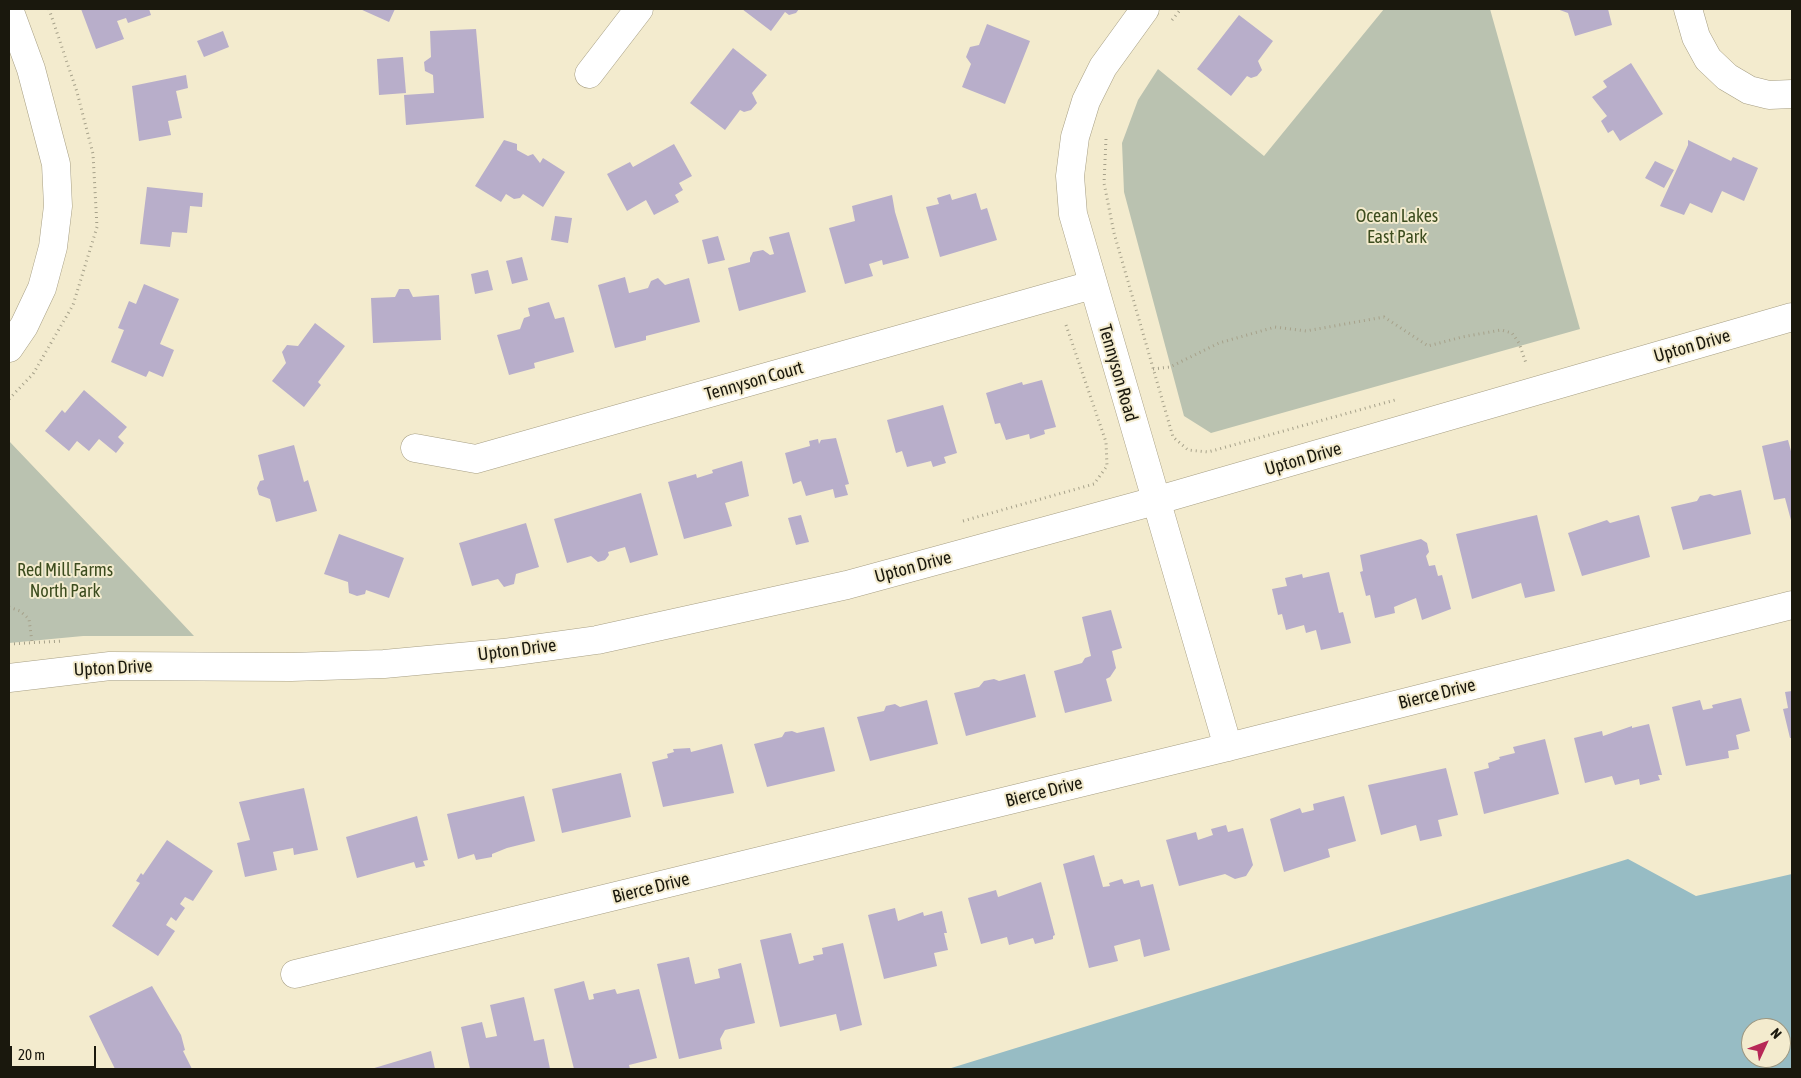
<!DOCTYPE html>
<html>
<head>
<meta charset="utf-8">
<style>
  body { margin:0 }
  #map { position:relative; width:1801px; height:1078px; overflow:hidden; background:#f3ebce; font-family:"Asap Condensed",sans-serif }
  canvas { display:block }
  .frame { position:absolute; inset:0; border:10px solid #1a180d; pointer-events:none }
  .north { position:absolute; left:1741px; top:1018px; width:50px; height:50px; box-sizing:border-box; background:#f3ebce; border:1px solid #9c9781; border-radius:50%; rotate:47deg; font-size:14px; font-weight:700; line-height:20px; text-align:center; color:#1a180d }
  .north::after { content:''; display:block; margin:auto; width:18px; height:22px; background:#b72857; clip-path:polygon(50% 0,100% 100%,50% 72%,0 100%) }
  .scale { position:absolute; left:10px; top:1046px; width:86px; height:22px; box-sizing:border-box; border:2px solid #1a180d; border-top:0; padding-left:6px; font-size:15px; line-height:18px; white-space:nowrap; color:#1a180d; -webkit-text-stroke:4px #f3ebce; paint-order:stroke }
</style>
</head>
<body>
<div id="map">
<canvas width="1801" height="1078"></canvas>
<div class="frame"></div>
<div class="north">N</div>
<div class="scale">20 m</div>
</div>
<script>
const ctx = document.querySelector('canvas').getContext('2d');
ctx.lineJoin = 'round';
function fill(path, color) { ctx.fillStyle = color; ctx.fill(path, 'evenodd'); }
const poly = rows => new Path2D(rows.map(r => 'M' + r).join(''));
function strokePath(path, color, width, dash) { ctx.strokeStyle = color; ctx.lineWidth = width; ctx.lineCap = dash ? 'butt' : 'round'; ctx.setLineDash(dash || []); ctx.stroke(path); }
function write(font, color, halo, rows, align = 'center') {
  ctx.font = font + ' "Asap Condensed",sans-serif'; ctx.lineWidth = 4; ctx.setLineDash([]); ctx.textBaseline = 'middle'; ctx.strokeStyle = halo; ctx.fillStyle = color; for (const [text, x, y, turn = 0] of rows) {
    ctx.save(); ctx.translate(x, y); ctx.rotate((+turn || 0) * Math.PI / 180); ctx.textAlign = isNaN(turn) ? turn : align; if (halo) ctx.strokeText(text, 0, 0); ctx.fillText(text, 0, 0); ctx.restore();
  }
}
fill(poly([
  [1384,9,1490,9,1580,329,1211,433,1184,416,1124,192,1122,143,1138,100,1158,69,1264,156],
  [9,441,132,570,194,636,83,636,9,643]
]), '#bac2b0');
fill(poly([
  [1628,859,1696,896,1792,874,1792,1069,948,1069],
  [1751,1028,1781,1028,1781,1058,1751,1058]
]), '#97bcc4');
fill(poly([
  [81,9,149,9,151,15,128,23,126,18,117,21,124,39,96,49],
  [360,9,395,9,389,22],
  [742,9,799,9,796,13,789,15,785,12,771,31],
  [1557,9,1608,9,1612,25,1575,36,1568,13],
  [1239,15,1273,41,1258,61,1262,70,1257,76,1251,78,1247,76,1231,96,1197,69],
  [987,24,1030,41,1005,104,962,87,971,64,966,57,970,47,979,45],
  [476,29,484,118,406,125,404,95,434,93,433,75,425,71,424,62,431,57,430,31],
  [223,31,229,47,204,57,197,41],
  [733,48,767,75,752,93,757,103,751,110,744,112,740,110,725,130,690,103],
  [403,57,406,93,379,95,377,59],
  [1631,63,1663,114,1620,141,1613,130,1608,133,1601,121,1607,116,1592,97,1607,87,1603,81],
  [186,75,188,88,176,91,182,118,168,121,171,135,139,141,132,86],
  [504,140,517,144,517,150,528,156,533,154,540,163,543,158,565,172,543,207,523,194,520,198,514,199,506,194,501,202,475,186],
  [1688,140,1731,161,1733,157,1758,168,1744,201,1722,191,1712,213,1690,203,1684,215,1660,206,1688,145],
  [674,144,692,176,679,183,683,190,675,195,679,202,654,215,646,200,627,211,607,174,630,162,633,167],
  [1655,161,1674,170,1664,188,1645,178],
  [147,187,203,193,202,207,190,206,187,233,172,232,170,247,140,244],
  [976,193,981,210,987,208,997,240,940,257,926,207,939,204,937,198,950,194,952,200],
  [892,195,895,212,909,258,883,265,882,260,869,264,873,276,845,284,829,228,855,221,852,206],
  [555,216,572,218,568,243,551,240],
  [789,232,806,292,739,311,728,268,750,262,750,258,753,252,763,250,770,255,774,254,769,237],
  [718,236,725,260,708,264,702,240],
  [522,257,528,280,512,284,506,261],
  [488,270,493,290,475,294,471,274],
  [625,277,629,293,648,288,651,281,658,278,665,285,689,278,700,322,646,336,646,340,615,348,598,285],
  [144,284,179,299,160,344,174,350,163,377,149,371,146,377,111,362,124,330,118,328,129,301,136,304],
  [399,289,409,289,413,297,439,295,441,340,373,343,371,298,395,297],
  [549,302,555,319,564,317,574,352,534,363,535,368,509,375,497,335,520,329,524,318,530,316,528,308],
  [315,323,345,346,318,382,321,385,304,407,272,381,286,363,282,352,287,345,298,346],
  [1042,380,1056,427,1044,430,1045,434,1030,439,1029,434,1006,440,1000,423,995,424,986,393,1022,382,1023,385],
  [84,390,127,427,118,437,124,443,116,453,99,439,89,451,77,441,69,451,45,431,62,410,65,413],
  [943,405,957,453,944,457,946,463,933,467,931,461,907,467,902,451,896,453,887,420],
  [836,438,849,484,845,485,848,495,835,498,833,489,806,496,801,481,793,484,785,453,810,446,809,441,818,439,819,444,821,440],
  [1788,440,1792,455,1792,524,1785,498,1774,500,1762,446],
  [294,445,304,482,308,480,317,511,276,522,270,499,259,495,257,488,260,481,264,480,258,455],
  [742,461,749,496,725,503,732,526,684,539,668,482,696,474,697,478,713,473,712,470],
  [1741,490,1751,534,1683,550,1671,507,1697,501,1700,496,1710,494,1714,496],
  [641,493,658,555,630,563,625,547,608,552,609,555,605,560,598,562,591,556,567,563,554,519],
  [801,515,809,542,796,545,788,518],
  [1537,515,1555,591,1525,598,1521,583,1472,599,1456,534],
  [1639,515,1650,557,1582,576,1568,533,1607,520,1610,523],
  [526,523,539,567,516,574,514,584,504,587,498,579,472,586,459,543],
  [339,534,404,558,389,598,366,590,365,594,357,596,349,593,348,582,324,574],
  [1421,539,1427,543,1429,552,1426,556,1429,566,1435,565,1438,576,1442,575,1451,609,1422,620,1416,598,1394,607,1395,613,1375,618,1370,595,1366,596,1360,572,1363,571,1360,555],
  [1329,572,1339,613,1343,612,1351,643,1321,650,1316,630,1306,633,1304,625,1286,630,1282,614,1278,615,1272,589,1287,586,1285,578,1302,574,1303,578],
  [1111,610,1122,648,1112,651,1116,668,1110,677,1106,679,1112,701,1065,713,1054,671,1082,663,1085,658,1091,656,1082,617],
  [1025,674,1036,717,966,736,954,693,979,687,984,681,994,679,999,681],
  [1792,691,1792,738,1790,738,1783,709,1788,708,1785,692],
  [1741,698,1750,731,1736,735,1739,749,1728,751,1729,758,1686,766,1672,707,1700,700,1703,710,1713,708,1712,705],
  [927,700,938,744,870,761,857,717,884,711,886,706,895,704,900,707],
  [1649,724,1662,775,1658,775,1660,780,1640,785,1639,779,1615,785,1612,776,1585,783,1574,738,1602,731,1603,736,1632,726,1632,728],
  [824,727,835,771,767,787,754,744,782,737,785,732,792,731,797,733],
  [1545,739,1559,794,1484,814,1474,772,1489,768,1488,763,1500,759,1499,757,1515,753,1513,747],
  [722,744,734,793,663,807,652,762,668,758,667,754,674,752,673,749,690,748,691,752],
  [1446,768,1458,815,1438,820,1442,836,1420,841,1416,825,1381,835,1368,785],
  [621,773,631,817,562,833,552,789],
  [304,788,318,850,294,855,293,848,273,852,277,870,245,877,237,843,250,840,239,802],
  [524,796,535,841,507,848,492,854,492,857,476,860,474,854,458,859,447,814],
  [1344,796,1356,841,1328,849,1330,857,1284,872,1270,819,1300,808,1302,813,1314,810,1313,804],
  [417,816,428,860,423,861,425,866,416,868,414,862,357,878,346,837],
  [1226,825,1228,832,1243,828,1253,865,1246,876,1235,879,1225,874,1179,886,1166,840,1196,832,1198,840,1213,835,1211,829],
  [167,840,213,871,193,901,185,897,180,904,185,908,176,921,171,917,166,925,175,931,158,956,112,926,140,883,136,881,141,873,143,875],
  [1094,855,1103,887,1110,886,1109,883,1122,879,1124,884,1139,880,1141,887,1153,884,1170,950,1144,957,1140,939,1114,946,1118,961,1089,968,1063,864],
  [1041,882,1055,935,1053,936,1053,939,1035,944,1033,938,1009,945,1007,937,981,944,968,898,996,890,998,897],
  [895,908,898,921,923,912,924,916,942,911,947,933,944,933,948,950,934,953,937,966,884,979,868,915],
  [791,933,799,964,814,960,813,956,823,954,822,948,843,943,862,1025,840,1031,836,1014,780,1027,760,940],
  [689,957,695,984,720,978,718,969,741,963,755,1023,725,1030,720,1039,722,1049,679,1059,657,964],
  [584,981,589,1000,594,999,593,994,615,989,617,994,639,989,657,1058,629,1065,630,1069,574,1069,554,989],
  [152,986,181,1035,185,1050,183,1051,192,1069,115,1069,89,1016],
  [524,997,534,1041,544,1039,550,1069,470,1069,461,1027,482,1022,486,1038,497,1036,490,1005],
  [431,1051,435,1069,371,1069]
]), '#b8aeca');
const minor = poly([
  [9,9,31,69,56,164,58,206,53,247,42,288,24,326,9,348],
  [1145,9,1103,67,1086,101,1075,137,1070,176,1073,214,1228,747],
  [1688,9,1696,37,1708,59,1727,77,1749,90,1769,95,1792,94],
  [589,74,639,9],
  [415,448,476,459,1092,285],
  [295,974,1228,747,1792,605]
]);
const major = poly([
  [9,678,110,666,291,667,384,664,503,653,597,640,847,585,1155,501,1792,317]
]);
strokePath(minor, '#a79f84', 29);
strokePath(major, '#a79f84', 29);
strokePath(poly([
  [1172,20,1181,9],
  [1106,139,1104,183,1114,233,1173,437,1188,450,1208,452,1395,400],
  [1153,369,1170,367,1219,343,1275,327,1306,331,1384,317,1428,346,1462,337,1501,330,1512,333,1519,343,1526,363],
  [9,399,33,374,73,305,97,227,93,154,77,92,49,9],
  [963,521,1094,484,1107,466,1106,442,1065,322],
  [9,607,20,611,29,619,32,642],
  [9,644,63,641]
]), '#a6a18a', 3, [1, 4]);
strokePath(minor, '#fff', 28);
strokePath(major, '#fff', 28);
write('18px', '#3c4c1e', '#f3ebce', [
  ["Ocean Lakes",1397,216],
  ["East Park",1397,237],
  ["Red Mill Farms",65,570],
  ["North Park",65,591]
]);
write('18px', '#1a180d', '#f3ebce', [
  ["Upton Drive",1692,346,-16],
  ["Tennyson Road",1118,373,74],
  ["Tennyson Court",754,381,-16],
  ["Upton Drive",1303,459,-16],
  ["Upton Drive",913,567,-15],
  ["Upton Drive",517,650,-7],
  ["Upton Drive",113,668,-3],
  ["Bierce Drive",1437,694,-14],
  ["Bierce Drive",1044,792,-14],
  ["Bierce Drive",651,888,-14]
]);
</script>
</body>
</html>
